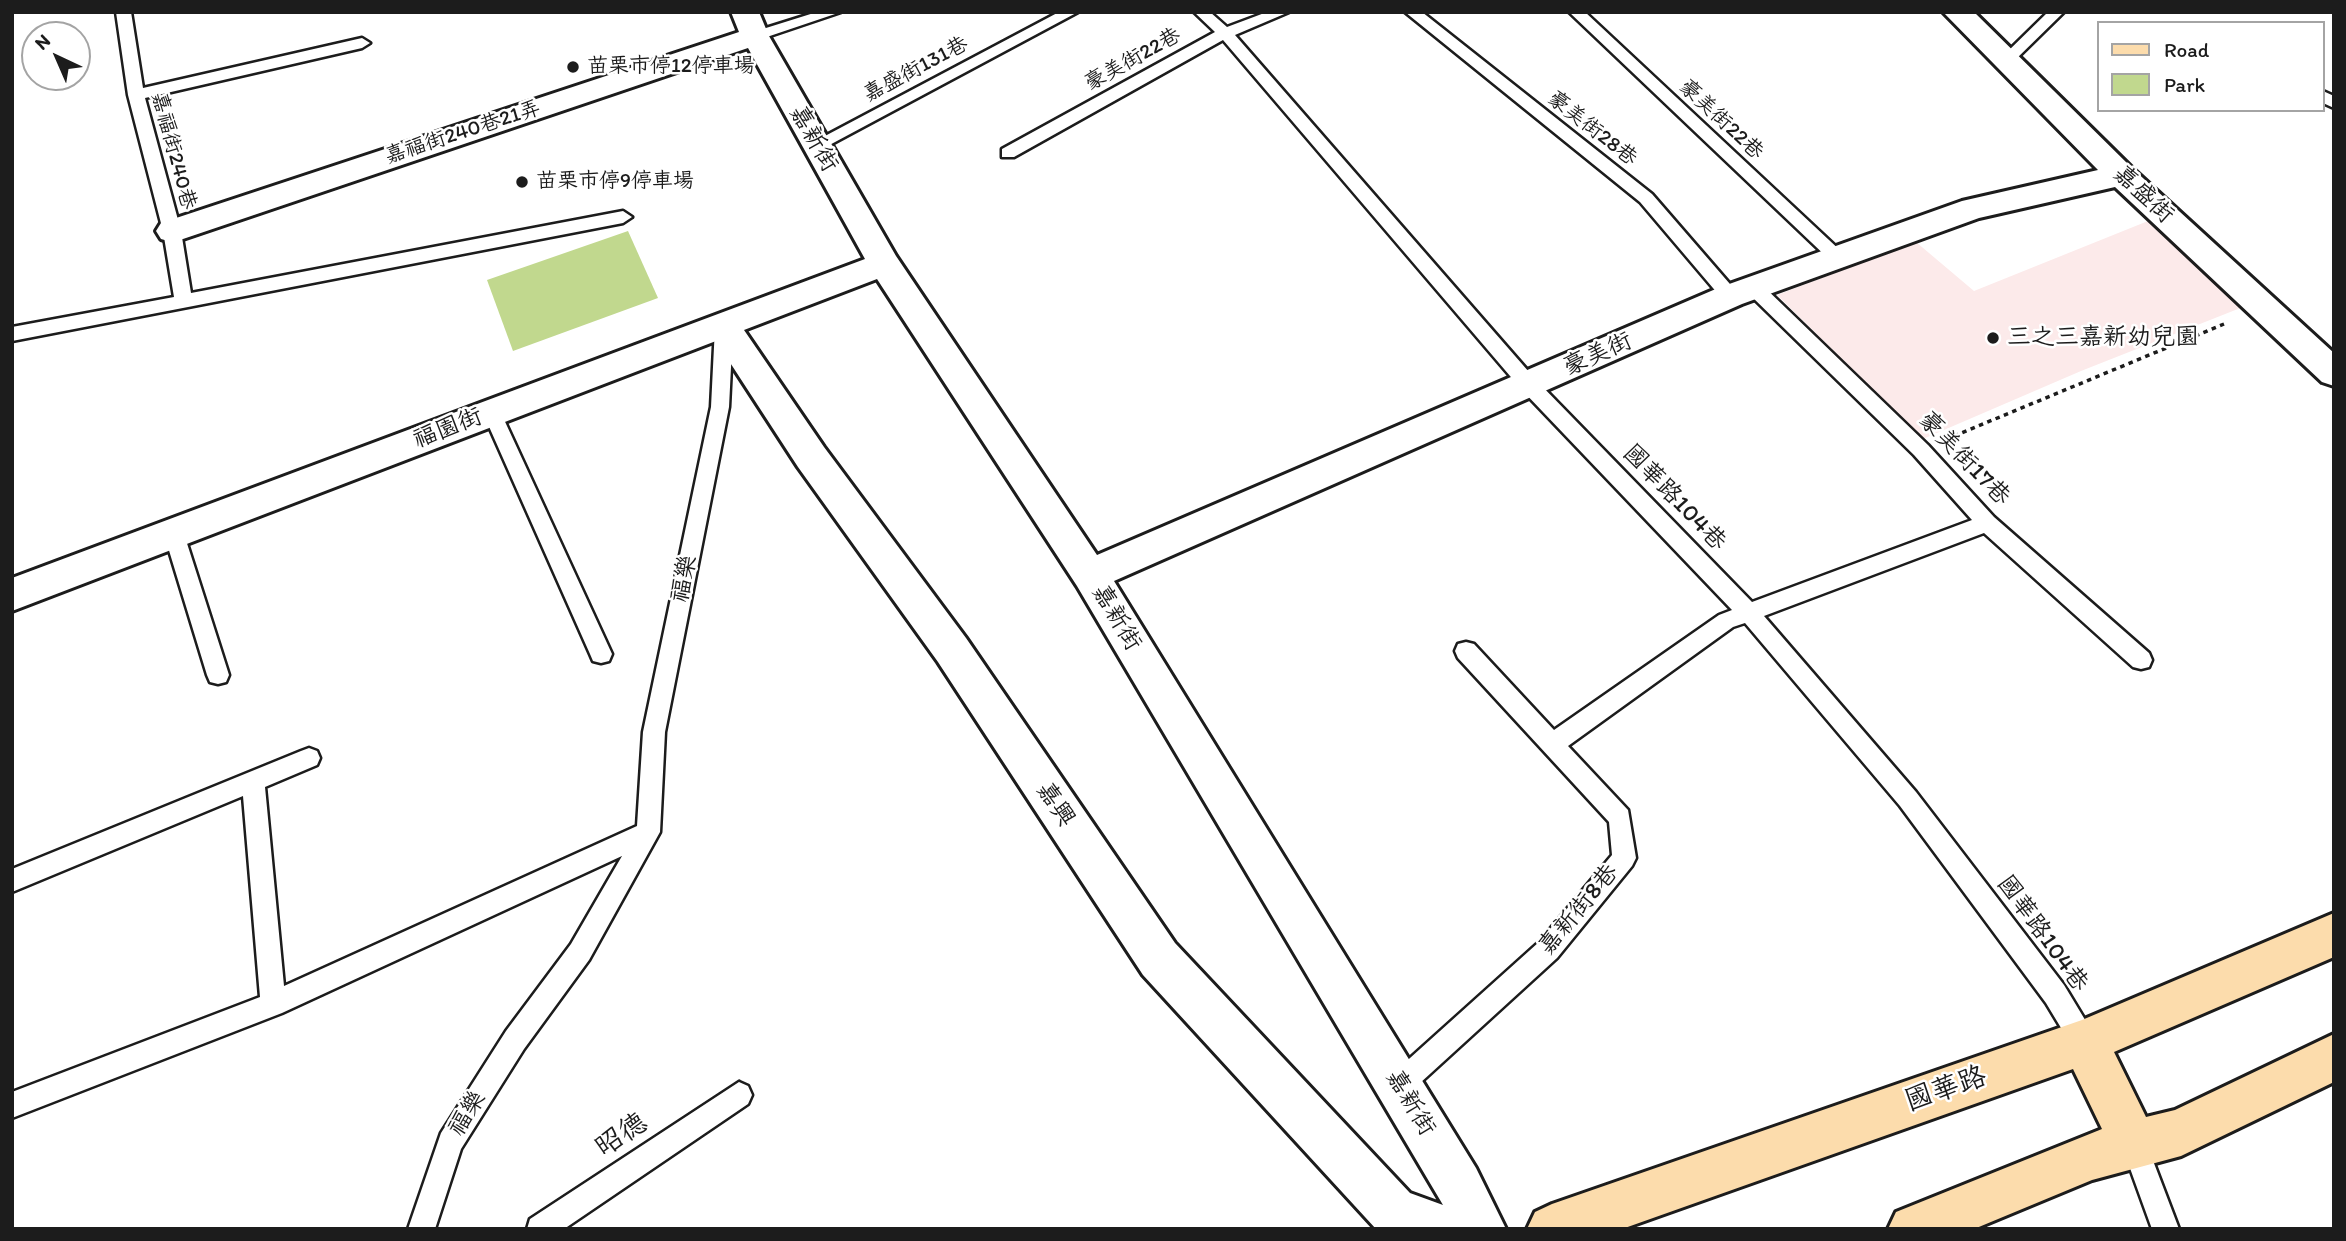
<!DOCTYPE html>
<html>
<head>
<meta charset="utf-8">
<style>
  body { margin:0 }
  #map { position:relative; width:2346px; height:1241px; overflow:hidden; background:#fff; font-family:Itim,sans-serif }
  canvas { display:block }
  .frame { position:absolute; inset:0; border:14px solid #1c1c1c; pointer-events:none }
  .legend { position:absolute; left:2097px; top:21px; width:228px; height:91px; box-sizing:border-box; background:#fff; border:2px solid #a4a4a4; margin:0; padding:9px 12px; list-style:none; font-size:21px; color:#1c1c1c }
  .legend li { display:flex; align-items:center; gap:14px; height:35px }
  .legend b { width:35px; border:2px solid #a4a4a4 }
  .north { position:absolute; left:21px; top:21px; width:70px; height:70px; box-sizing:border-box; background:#fff; border:2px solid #a4a4a4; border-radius:50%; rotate:316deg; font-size:19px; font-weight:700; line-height:28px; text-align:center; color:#1c1c1c }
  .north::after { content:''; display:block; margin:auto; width:24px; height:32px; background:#1c1c1c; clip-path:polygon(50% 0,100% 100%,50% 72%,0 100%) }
</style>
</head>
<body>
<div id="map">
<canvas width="2346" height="1241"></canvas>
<div class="frame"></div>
<ul class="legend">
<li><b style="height:9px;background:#fcdcac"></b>Road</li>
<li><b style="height:19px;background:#c1d88e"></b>Park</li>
</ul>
<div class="north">N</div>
</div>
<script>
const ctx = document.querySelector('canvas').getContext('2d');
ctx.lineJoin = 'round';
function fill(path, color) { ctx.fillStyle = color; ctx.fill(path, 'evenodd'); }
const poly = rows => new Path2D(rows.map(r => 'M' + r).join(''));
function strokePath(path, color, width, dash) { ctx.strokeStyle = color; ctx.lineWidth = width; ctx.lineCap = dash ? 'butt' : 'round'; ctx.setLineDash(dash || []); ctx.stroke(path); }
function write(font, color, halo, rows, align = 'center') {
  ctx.font = font + ' Itim,"LXGW WenKai TC",sans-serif'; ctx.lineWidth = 5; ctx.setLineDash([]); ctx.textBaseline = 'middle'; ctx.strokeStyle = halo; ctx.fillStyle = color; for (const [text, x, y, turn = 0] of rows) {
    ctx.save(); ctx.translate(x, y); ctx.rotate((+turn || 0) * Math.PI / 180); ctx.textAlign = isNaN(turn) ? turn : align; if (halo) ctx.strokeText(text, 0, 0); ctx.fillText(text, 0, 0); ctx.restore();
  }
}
fill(poly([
  [2148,221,2248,305,2081,371,1923,439,1777,295,1916,242,1974,291]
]), '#fceaea');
fill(poly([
  [628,231,658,298,513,351,487,280]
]), '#c1d88e');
const service = poly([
  [116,12,131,12,143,88,362,38,370,43,362,48,145,98,181,231,191,293,623,211,632,217,623,223,12,341,12,327,174,297,163,231,128,95,116,12],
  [817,12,841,12,755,41,747,36,750,33,817,12],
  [1059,12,1078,12,822,149,816,150,808,145,1059,12],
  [1194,12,1210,12,1227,27,1267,12,1289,12,1235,35,1536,380,1752,602,1972,520,1914,455,1748,293,1745,288,1754,282,1760,283,1928,445,1994,517,2149,653,2152,660,2149,667,2141,669,2133,667,1984,533,1764,616,1916,792,2064,985,2093,1033,2097,1042,2093,1051,2084,1055,2075,1051,2046,1003,1900,806,1745,623,1733,627,1568,746,1628,810,1636,858,1632,866,1557,958,1408,1094,1399,1098,1390,1094,1386,1085,1390,1076,1539,942,1612,855,1609,822,1458,658,1455,651,1458,644,1466,642,1474,644,1554,730,1719,615,1732,610,1522,390,1223,40,1014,157,1002,157,1002,149,1215,32,1194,12],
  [1405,12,1422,12,1652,194,1736,291,1739,296,1736,301,1724,301,1640,202,1405,12],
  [1569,12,1585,12,1844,254,1847,258,1844,262,1832,262,1569,12],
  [2048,12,2064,12,2013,62,2003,62,2003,56,2048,12],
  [2323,91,2334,96,2334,108,2323,103,2323,91],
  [724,320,733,327,729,407,665,732,660,832,589,960,524,1049,461,1149,435,1229,408,1229,441,1133,506,1031,571,944,622,856,282,1013,12,1118,12,1092,260,997,243,796,12,892,12,869,301,751,309,748,317,751,320,758,317,765,265,787,284,986,637,826,643,732,711,407,715,327,724,320],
  [492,406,501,413,612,654,609,661,601,663,593,661,590,654,483,413,492,406],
  [174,526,181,528,184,534,229,675,226,682,218,684,210,682,207,675,164,534,167,528,174,526],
  [739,1082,748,1086,752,1095,748,1104,564,1229,527,1229,530,1219,739,1082],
  [2135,1133,2144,1137,2179,1229,2152,1229,2122,1146,2126,1137,2135,1133]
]);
const minor = poly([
  [731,12,759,12,769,36,896,256,1097,555,1718,288,1962,201,2098,170,1943,12,1974,12,2132,168,2334,353,2334,386,2322,382,2115,187,1979,218,1742,304,1114,581,1476,1168,1506,1229,1376,1229,1143,975,938,662,798,467,716,341,12,611,12,578,865,259,748,48,183,239,172,242,161,239,156,231,161,223,739,32,731,12],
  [877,279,1077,586,1443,1205,1410,1193,1175,943,966,638,824,447,744,330,877,279]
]);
const primary = poly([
  [2334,913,2334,957,2114,1052,2146,1117,2175,1110,2334,1034,2334,1082,2181,1156,2092,1180,1974,1229,1888,1229,1896,1212,2102,1129,2073,1069,1622,1229,1527,1229,1535,1212,1552,1204,2082,1020,2334,913]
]);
strokePath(service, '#1c1c1c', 5);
strokePath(minor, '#1c1c1c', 6);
strokePath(primary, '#1c1c1c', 6);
strokePath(poly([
  [1954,436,2224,324]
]), '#1c1c1c', 3.5, [4.5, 4.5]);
fill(service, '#fff');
fill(minor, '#fff');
fill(primary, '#fcdcac');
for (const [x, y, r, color] of [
  [573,67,7,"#1c1c1c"],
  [522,182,7,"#1c1c1c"],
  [1993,338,7,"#1c1c1c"]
]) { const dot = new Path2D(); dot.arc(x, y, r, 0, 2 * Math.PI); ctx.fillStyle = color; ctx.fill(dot); strokePath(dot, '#fff', 2.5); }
write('21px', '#1c1c1c', '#fff', [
  ["豪美街22巷",1133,60,-29],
  ["嘉盛街131巷",916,70,-28],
  ["豪美街22巷",1721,120,43],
  ["豪美街28巷",1592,129,38],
  ["嘉福街240巷21弄",463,133,-18],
  ["嘉福街240巷",173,151,75]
]);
write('21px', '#1c1c1c', '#fff', [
  ["苗栗市停12停車場",587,67],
  ["苗栗市停9停車場",536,182]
], 'left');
write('24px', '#1c1c1c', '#fff', [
  ["嘉新街",813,139,60],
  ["嘉盛街",2143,195,43],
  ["豪美街",1598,355,-24],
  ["福園街",448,429,-21],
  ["豪美街17巷",1964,459,46],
  ["國華路104巷",1674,498,46],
  ["福樂",685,579,-78],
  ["嘉新街",1116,618,59],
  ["嘉興",1055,805,56],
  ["嘉新街8巷",1579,910,-50],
  ["國華路104巷",2042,934,54],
  ["嘉新街",1410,1103,59],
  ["福樂",468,1114,-58]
]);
write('24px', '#1c1c1c', '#fff', [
  ["三之三嘉新幼兒園",2007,338]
], 'left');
write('28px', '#1c1c1c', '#fff', [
  ["國華路",1946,1090,-19],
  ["昭德",622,1136,-34]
]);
</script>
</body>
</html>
